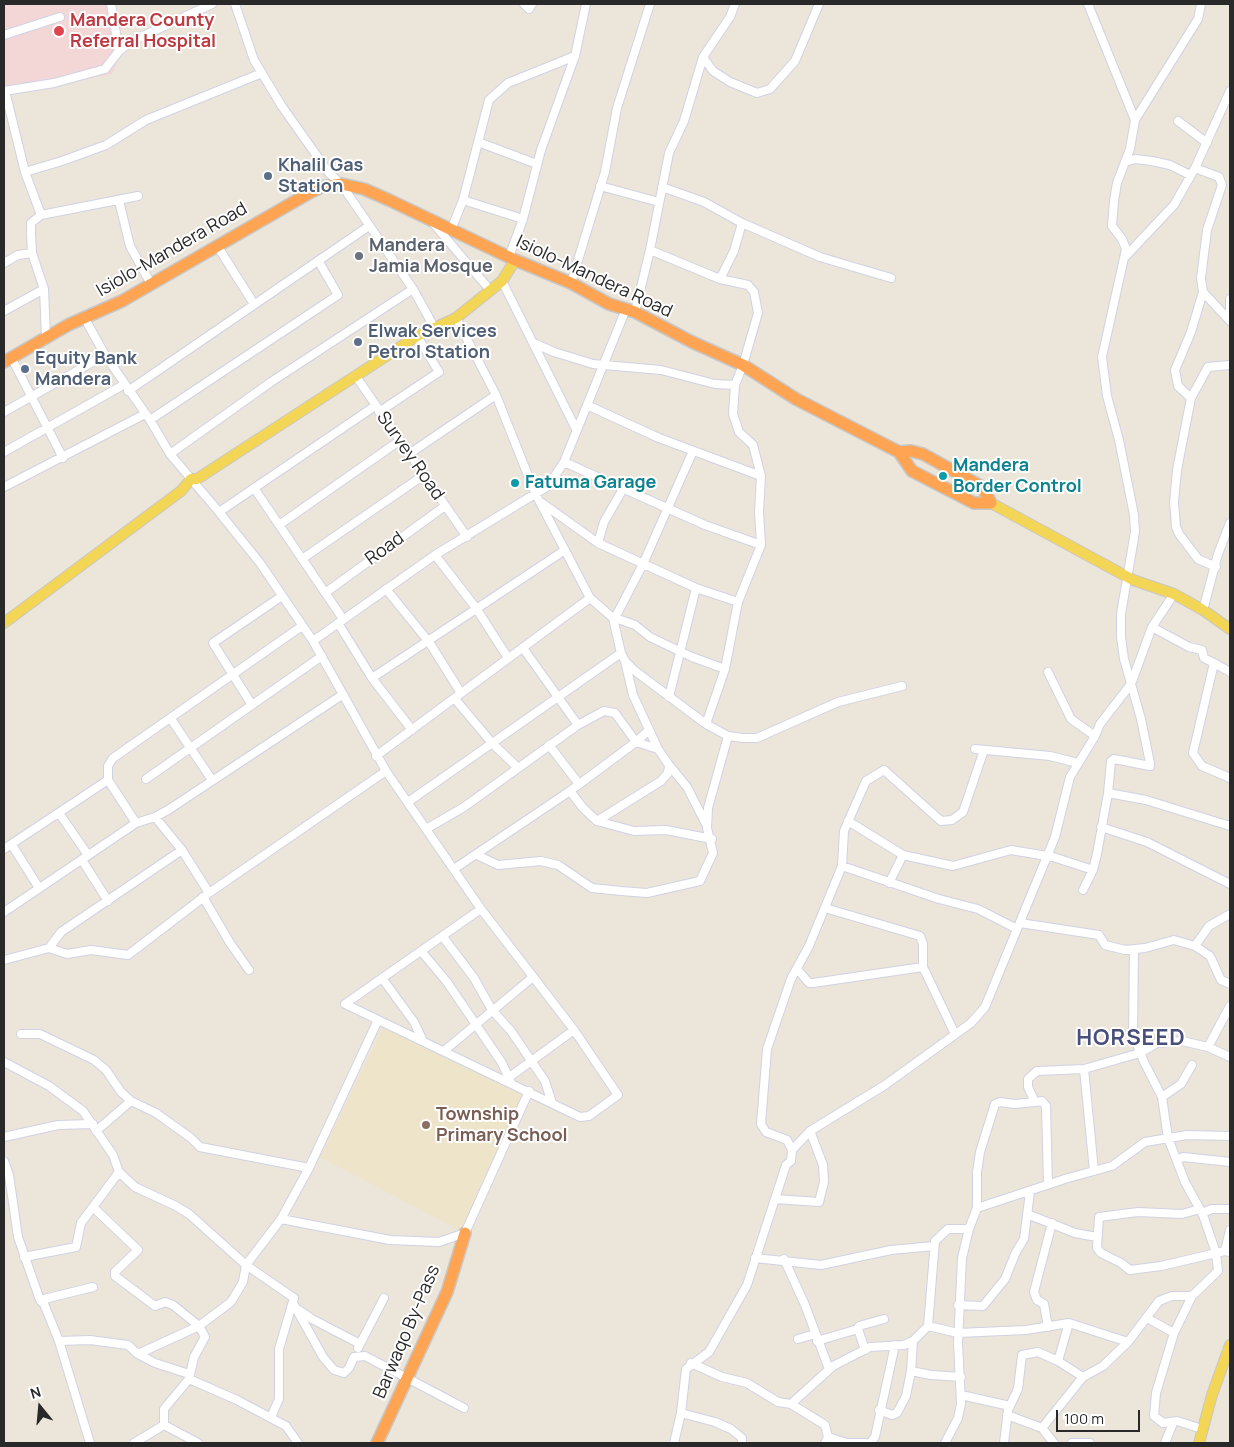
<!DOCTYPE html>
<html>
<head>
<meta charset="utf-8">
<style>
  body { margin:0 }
  #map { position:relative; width:1234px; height:1447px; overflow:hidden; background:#ece5da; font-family:Manrope,sans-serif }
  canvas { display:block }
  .frame { position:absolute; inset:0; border:5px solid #292929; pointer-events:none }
  .north { position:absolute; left:15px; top:1382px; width:50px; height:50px; -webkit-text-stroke:4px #fff; paint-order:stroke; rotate:343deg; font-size:14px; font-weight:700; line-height:20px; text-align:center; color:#292929 }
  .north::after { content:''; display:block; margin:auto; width:18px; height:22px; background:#292929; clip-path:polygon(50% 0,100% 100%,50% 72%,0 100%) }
  .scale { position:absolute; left:1056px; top:1410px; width:84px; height:22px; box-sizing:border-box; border:2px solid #292929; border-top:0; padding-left:6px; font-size:15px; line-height:18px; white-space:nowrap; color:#292929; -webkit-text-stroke:4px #fff; paint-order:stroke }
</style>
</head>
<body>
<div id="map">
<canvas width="1234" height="1447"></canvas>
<div class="frame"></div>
<div class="north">N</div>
<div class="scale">100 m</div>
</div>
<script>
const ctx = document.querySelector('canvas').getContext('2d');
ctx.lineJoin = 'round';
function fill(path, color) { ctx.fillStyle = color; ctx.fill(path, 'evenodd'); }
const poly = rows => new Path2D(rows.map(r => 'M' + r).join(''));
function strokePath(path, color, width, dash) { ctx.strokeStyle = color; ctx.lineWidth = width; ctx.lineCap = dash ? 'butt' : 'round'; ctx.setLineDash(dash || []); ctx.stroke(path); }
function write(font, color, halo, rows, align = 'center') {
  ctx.font = font + ' Manrope,sans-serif'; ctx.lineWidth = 4; ctx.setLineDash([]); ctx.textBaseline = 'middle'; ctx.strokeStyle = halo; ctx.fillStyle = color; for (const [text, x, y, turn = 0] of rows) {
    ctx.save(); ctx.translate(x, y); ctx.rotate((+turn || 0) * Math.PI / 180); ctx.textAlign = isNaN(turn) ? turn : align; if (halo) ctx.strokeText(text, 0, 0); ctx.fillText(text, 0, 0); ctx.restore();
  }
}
fill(poly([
  [385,1024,531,1093,465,1233,320,1157]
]), '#eee4c9');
fill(poly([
  [4,4,110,4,119,59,112,74,4,94]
]), '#f3d7d7');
const minor = poly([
  [111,4,119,51],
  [235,4,254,60,281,105,329,173,341,184,413,289,434,327],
  [524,4,529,9,532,4],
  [1088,4,1135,120],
  [4,35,60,17],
  [703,57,713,71,730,82,757,93,770,89,795,61,819,4],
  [4,91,54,83,105,69,119,51,132,41,212,4],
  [5,91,25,172,41,215,31,223,31,234,32,253,44,289,46,338],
  [1178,121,1207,143],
  [478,142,537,164],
  [1125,162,1135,159,1152,161,1170,165,1190,175],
  [25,172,62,161,106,145,146,120,262,73],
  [600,186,659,202],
  [662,187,704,202,742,223,820,257,891,278],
  [463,200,523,219],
  [119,201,130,246,151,284],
  [41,215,138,196],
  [433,223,490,290],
  [451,230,463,200,489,100,508,83,575,56],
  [218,247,254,304],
  [650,250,720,279,734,251,742,223],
  [509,257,523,219,541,150,575,56,586,4],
  [1124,258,1174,205,1195,168,1230,91],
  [4,263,18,255,32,253],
  [502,281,576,429],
  [571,283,605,172,617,108,650,4],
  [1203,292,1230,321],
  [1230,299,1230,314],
  [4,311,44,289],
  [635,312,650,250,669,153,684,121,703,57,730,17,735,4],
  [456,318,496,395,535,493,590,598,613,618,621,653,625,661,635,671,706,724,728,736,743,738,757,738,838,702,902,686],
  [85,319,105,355,150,420,170,454,219,512,260,563,313,641,386,771,481,909,574,1030,618,1095,589,1116,580,1117,345,1004,481,909],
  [536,344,554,352,593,364,661,370,715,384,735,385],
  [11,357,63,458],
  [355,375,467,537],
  [128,391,369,226],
  [1191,398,1178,386,1175,370,1191,332,1203,292,1201,278,1207,230,1222,185,1219,177,1195,168],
  [589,406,659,438,761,476],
  [4,412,105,355],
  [379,412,439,372,417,336],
  [150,420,338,295,319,262],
  [4,452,125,384],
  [170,454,271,382,413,289],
  [409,454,496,395],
  [564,462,705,525,761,545],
  [4,487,145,414],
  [254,488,343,619],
  [542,503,598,543,696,588,738,602],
  [219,512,375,406],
  [279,525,399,441],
  [598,543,604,522,623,489],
  [435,555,476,608,508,658],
  [302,559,424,475],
  [1216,567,1198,559,1179,534,1176,527,1174,502,1177,470,1191,398,1208,367,1230,365],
  [386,589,429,642,461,693],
  [325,593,445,506],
  [1203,610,1218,554,1230,523],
  [613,618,615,618,643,564,693,451],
  [615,618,635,625,650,637,692,657,725,669],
  [338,623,372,678,412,730],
  [1152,627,1189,647,1202,650,1204,658,1214,663,1193,753,1202,766,1230,778],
  [313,641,435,555,548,486,564,462,626,309],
  [625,661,633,695,658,749],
  [1214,663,1230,672],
  [1048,672,1071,719,1095,736],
  [372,678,565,550],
  [669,697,696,588],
  [455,699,492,743,517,767],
  [252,705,213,643,282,596],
  [171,719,212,780],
  [706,724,725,669,738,602,761,545,759,512,761,476,753,445,739,432,733,414,735,385,743,365,758,313,754,292,748,285,720,279],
  [578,725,604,711,615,713,636,742,658,749,669,765,668,773,661,781,597,821],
  [549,745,579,784],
  [975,749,1050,756,1078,763],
  [376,756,590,598],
  [669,765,687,787,707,826],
  [146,779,322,656],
  [570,791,583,808,597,821,634,831,666,830,712,839],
  [1108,793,1146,800,1230,826],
  [408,802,621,653],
  [59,813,88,855],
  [155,817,182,850,209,893],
  [848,821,903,855,953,866,1011,850,1047,856],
  [136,823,108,780,108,766,113,758,302,626],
  [1101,827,1147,842,1230,884],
  [426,829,464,807,578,725,523,648],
  [12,845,39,888],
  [4,849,108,780],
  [477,855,498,865,541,861,558,865,592,888,621,891,647,893,700,881,713,853,707,828,708,808,728,736],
  [1047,855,1093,870],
  [82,860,108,901],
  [842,866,939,899,978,909,1017,929],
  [454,869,570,791,636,742,649,730],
  [889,883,903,855],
  [1083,890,1093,870,1097,854,1108,793,1111,761,1114,759,1150,766,1150,763,1141,719,1124,659,1121,637,1121,614,1135,532,1134,515,1119,440,1107,396,1102,357,1126,249,1122,239,1112,226,1114,201,1117,183,1130,149,1135,120,1198,19,1201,4],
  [203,897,230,943,249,970],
  [825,908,920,936,923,944,923,967,955,1034],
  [4,912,136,823,155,817,168,810,342,695],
  [1020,923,1099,935,1105,945,1125,950,1145,948,1174,940,1195,946,1209,926,1230,914],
  [443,937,474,978,492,1010,511,1031,545,1081,552,1103],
  [1195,946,1210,956,1221,980,1230,984],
  [49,948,61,932,182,850],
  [421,951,447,982,502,1063,511,1083],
  [4,960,49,948,67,954,91,950,128,955,209,893,386,771],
  [797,969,809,983,813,983,923,967],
  [382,978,414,1022,422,1039],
  [21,1034,40,1034,94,1060,106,1070,121,1092,131,1101,156,1113,191,1138,200,1147,309,1168],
  [1208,1047,1230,1006],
  [444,1051,533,977],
  [4,1062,49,1086,83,1111,113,1155,119,1172,135,1187,176,1206,189,1214,246,1265,294,1298,279,1349,279,1399,271,1417],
  [1084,1069,1094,1171],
  [508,1078,574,1030],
  [1162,1097,1181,1084,1192,1065],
  [1035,1102,1042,1101,1046,1106,1048,1184],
  [96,1131,131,1101],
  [4,1137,58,1125,93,1124],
  [792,1150,787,1140,766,1132,761,1124,767,1049,791,979,809,946,842,866,844,831,866,781,884,770,941,821,952,820,963,812,984,750],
  [1177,1160,1183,1157,1230,1162],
  [4,1161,9,1175,18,1237,40,1300,44,1304,59,1341,90,1443],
  [775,1199,819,1202,824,1182,823,1165,810,1131],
  [94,1208,138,1250,115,1272,115,1276,155,1306,165,1302,173,1305,199,1326,205,1337,194,1357,189,1379,164,1409,164,1425,134,1443],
  [977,1208,1068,1178,1112,1166,1145,1142,1187,1135,1230,1136],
  [1200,1209,1182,1214,1138,1212,1099,1217,1097,1248,1101,1253,1121,1263,1130,1270,1161,1266,1225,1251,1230,1252],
  [1202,1213,1212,1209,1230,1209],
  [1027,1214,1075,1233,1097,1237],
  [281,1219,390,1240,439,1242,465,1233,529,1091],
  [1225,1251,1230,1230],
  [24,1257,76,1247,81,1223,119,1172],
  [755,1258,821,1265,891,1250,934,1246],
  [784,1259,805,1305,829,1369],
  [1192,1296,1174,1333,1156,1393,1154,1416,1163,1423,1177,1421,1202,1429],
  [40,1300,93,1287],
  [293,1303,323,1357,334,1370,344,1373,349,1368,354,1357,365,1356,464,1408],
  [958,1305,983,1306,1005,1279,1016,1252,1024,1239,1030,1192],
  [299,1310,312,1319,360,1344],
  [1147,1318,1174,1333],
  [928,1326,935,1241,948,1229,969,1229],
  [1048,1327,1044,1304,1037,1300,1034,1292,1052,1223],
  [798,1339,815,1334],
  [59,1341,90,1340,128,1345,138,1354,155,1363,189,1374],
  [817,1341,858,1329],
  [913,1341,911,1371,931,1375,961,1377],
  [358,1348,384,1298],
  [865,1350,858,1329,859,1326,884,1319],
  [138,1354,199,1326,231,1302,243,1282,246,1265,281,1219,309,1168,378,1020],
  [1058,1361,1083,1377],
  [691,1363,722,1377,747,1383,778,1402,791,1404,833,1366,870,1347,904,1345,913,1341,928,1326,958,1333,1026,1330,1069,1323,1128,1342],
  [189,1379,237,1400,286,1426,298,1443],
  [961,1395,1010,1406],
  [791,1404,825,1425,828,1437,825,1443],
  [879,1410,892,1415,897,1413,906,1396,911,1371],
  [681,1413,715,1422,731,1429,742,1438,742,1443],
  [1007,1415,1042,1428,1054,1443],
  [164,1425,198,1443],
  [1042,1428,1083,1377,1103,1366,1128,1342,1159,1301,1172,1296,1192,1296,1218,1271,1216,1253,1203,1215,1185,1182,1168,1138,1162,1097,1144,1062,1133,1034,1134,949],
  [828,1437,847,1443,865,1443],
  [674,1443,681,1413,686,1369,709,1352,747,1285,786,1165,791,1161,792,1150,810,1131,885,1085,971,1023,985,1007,1055,837,1070,777,1095,736,1100,724,1131,684,1152,627,1174,594],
  [870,1443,875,1437,895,1345],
  [945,1443,958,1418,961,1404,958,1343,962,1258,969,1229,977,1208,977,1172,980,1152,995,1104,1000,1102,1015,1104,1035,1102,1028,1087,1028,1079,1037,1071,1084,1069,1140,1053,1157,1043,1182,1041,1208,1047,1230,1057],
  [1004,1443,1008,1410,1018,1389,1022,1355,1038,1352,1058,1361,1069,1323],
  [1072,1443,1090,1443],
  [1165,1443,1173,1423]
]);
const major = poly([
  [991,503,1133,580,1174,594,1203,610,1230,629],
  [4,623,181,491,191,479,197,479,417,336,456,318,502,281,515,260],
  [1199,1443,1212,1395,1230,1345]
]);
const highway = poly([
  [4,362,68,325,122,301,311,192,322,187,341,184,364,189,389,200,515,260,571,283,609,304,635,312,692,342,743,365,796,399,899,452],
  [911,451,923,454,977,484,983,488,991,503,974,503,912,471,899,452,911,451],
  [377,1443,447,1292,465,1233]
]);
strokePath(minor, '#d0d2e3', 10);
strokePath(major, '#c7c7c7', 12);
strokePath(highway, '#c7c7c7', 14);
strokePath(minor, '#fff', 8);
strokePath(major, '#f4d657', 10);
strokePath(highway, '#ffa452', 11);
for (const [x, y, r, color] of [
  [59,31,6,"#e0444e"],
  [268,176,5,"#5c6f8a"],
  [359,256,5,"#6b7280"],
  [358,342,5,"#5c6f8a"],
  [25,369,5,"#5c6f8a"],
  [943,476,5,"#0f9aa8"],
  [515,483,5,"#0f9aa8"],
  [426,1125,5,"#8d6e63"]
]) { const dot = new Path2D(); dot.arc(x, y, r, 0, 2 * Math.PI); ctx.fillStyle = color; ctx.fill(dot); strokePath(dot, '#fff', 2); }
write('bold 18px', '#be3a42', '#fff', [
  ["Mandera County",70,21],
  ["Referral Hospital",70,42]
], 'left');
write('bold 18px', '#4e5e75', '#fff', [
  ["Khalil Gas",278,166],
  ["Station",278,187],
  ["Elwak Services",368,332],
  ["Petrol Station",368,353],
  ["Equity Bank",35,359],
  ["Mandera",35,380]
], 'left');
write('bold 18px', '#5b616d', '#fff', [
  ["Mandera",369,246],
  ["Jamia Mosque",369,267]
], 'left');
write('18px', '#292929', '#fff', [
  ["Isiolo-Mandera Road",172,250,-30],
  ["Isiolo-Mandera Road",594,277,25],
  ["Survey Road",410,456,55],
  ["Road",385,549,-36],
  ["Barwaqo By-Pass",407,1332,-67]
]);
write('bold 18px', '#0d838f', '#fff', [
  ["Mandera",953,466],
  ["Border Control",953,487],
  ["Fatuma Garage",525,483]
], 'left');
write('bold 18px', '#785e54', '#fff', [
  ["Township",436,1115],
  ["Primary School",436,1136]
], 'left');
ctx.letterSpacing = '1px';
write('bold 22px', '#484f7b', '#fff', [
  ["HORSEED",1131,1039]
]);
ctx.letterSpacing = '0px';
</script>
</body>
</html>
